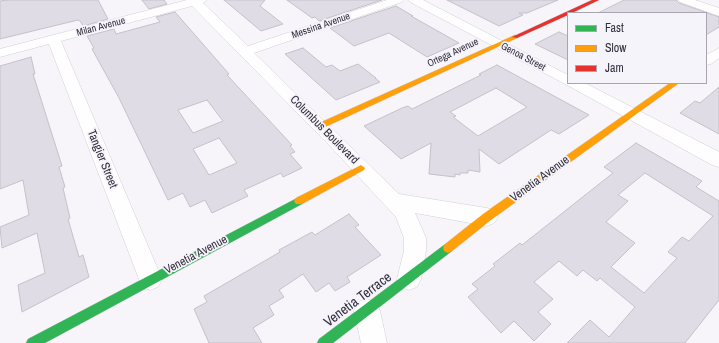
<!DOCTYPE html>
<html>
<head>
<meta charset="utf-8">
<style>
  body { margin:0 }
  #map { position:relative; width:719px; height:343px; overflow:hidden; background:#f7f5fa; font-family:"Archivo Narrow",sans-serif }
  canvas { display:block }
  .legend { position:absolute; left:567px; top:12px; width:140px; height:72px; box-sizing:border-box; background:#f6f4fb; border:1px solid #a8a5ae; margin:0; padding:5px 7px; list-style:none; font-size:12px; color:#322e3b }
  .legend li { display:flex; align-items:center; gap:8px; height:20px }
  .legend b { width:20px; border:1px solid #a8a5ae }
</style>
</head>
<body>
<div id="map">
<canvas width="719" height="343"></canvas>
<ul class="legend">
<li><b style="height:5px;background:#30b455"></b>Fast</li>
<li><b style="height:5px;background:#ff9f0a"></b>Slow</li>
<li><b style="height:5px;background:#e5322d"></b>Jam</li>
</ul>
</div>
<script>
const ctx = document.querySelector('canvas').getContext('2d');
ctx.lineJoin = 'round';
function fill(path, color) { ctx.fillStyle = color; ctx.fill(path, 'evenodd'); }
const poly = rows => new Path2D(rows.map(r => 'M' + r).join(''));
function strokePath(path, color, width, dash) { ctx.strokeStyle = color; ctx.lineWidth = width; ctx.lineCap = dash ? 'butt' : 'round'; ctx.setLineDash(dash || []); ctx.stroke(path); }
function write(font, color, halo, rows, align = 'center') {
  ctx.font = font + ' "Archivo Narrow",sans-serif'; ctx.lineWidth = 3.5; ctx.setLineDash([]); ctx.textBaseline = 'middle'; ctx.strokeStyle = halo; ctx.fillStyle = color; for (const [text, x, y, turn = 0] of rows) {
    ctx.save(); ctx.translate(x, y); ctx.rotate((+turn || 0) * Math.PI / 180); ctx.textAlign = isNaN(turn) ? turn : align; if (halo) ctx.strokeText(text, 0, 0); ctx.fillText(text, 0, 0); ctx.restore();
  }
}
const building = poly([
  [7,0,98,0,108,19,83,26,80,21,78,20,0,39,0,1,7,0],
  [142,0,164,0,167,4,149,9,142,0],
  [224,0,265,0,260,6,283,24,261,31,224,0],
  [287,0,382,0,319,21,315,17,312,18,287,0],
  [447,0,558,0,527,13,519,13,523,15,499,26,447,0],
  [624,0,676,0,679,3,719,17,719,27,706,35,706,13,598,13,624,0],
  [396,6,413,16,411,16,459,43,427,57,389,33,354,46,330,28,396,6],
  [175,12,229,74,227,75,292,145,290,146,295,152,290,154,302,168,283,177,281,173,244,190,248,196,212,213,205,200,190,207,183,193,168,200,119,98,92,49,94,48,87,36,114,29,116,34,160,22,156,17,175,12],
  [207,100,223,121,193,133,178,110,207,100],
  [219,138,237,163,209,175,193,149,219,138],
  [559,32,568,36,568,60,535,44,559,32],
  [303,48,326,67,332,65,340,71,358,64,376,78,375,78,380,82,336,100,285,54,303,48],
  [31,57,35,74,33,74,62,166,59,167,65,187,63,188,70,218,68,219,79,257,83,255,89,277,22,312,18,285,45,273,37,233,2,248,0,227,29,215,23,180,0,189,0,66,31,57],
  [497,65,589,115,559,134,551,130,499,164,479,149,480,172,468,170,468,173,460,173,460,175,455,174,455,177,429,174,431,143,401,159,364,126,402,108,408,106,412,109,481,75,479,74,497,65],
  [496,88,527,107,478,136,453,117,456,116,450,112,496,88],
  [719,87,719,134,680,113,695,101,700,103,719,87],
  [636,143,702,181,696,187,719,201,719,300,685,343,567,343,590,320,609,337,635,307,600,278,597,281,583,270,577,276,559,261,534,282,553,299,538,312,551,324,534,341,514,321,501,333,468,297,478,289,472,284,495,266,493,264,520,243,522,245,613,173,604,167,636,143],
  [645,173,713,216,689,241,682,237,668,252,677,258,644,293,611,267,635,243,606,222,628,201,618,195,645,173],
  [349,214,359,225,355,227,381,255,347,277,350,282,335,291,329,283,316,292,303,274,279,290,284,297,269,306,274,315,253,328,262,343,209,343,194,309,207,302,204,296,280,252,279,250,312,232,315,235,349,214]
]);
fill(building, '#dfdce5');
strokePath(building, '#c4c1ca', 1);
const street = poly([
  [187,0,207,0,203,3,248,46,387,0,404,0,402,2,254,53,399,194,487,208,494,211,498,217,494,223,487,226,415,213,426,238,426,251,421,279,417,287,409,290,401,287,397,279,404,251,404,238,396,217,331,147,192,6,61,41,162,279,158,287,150,290,142,287,49,44,0,57,0,49,187,0],
  [408,0,423,0,568,75,568,83,585,83,719,152,719,167,712,165,567,85,410,2,408,0],
  [678,0,695,0,719,8,719,16,680,2,678,0],
  [719,48,719,58,711,64,706,65,706,55,719,48],
  [367,299,376,302,380,311,387,343,361,343,354,311,358,302,367,299]
]);
const fast = poly([
  [299,197,302,198,304,201,302,204,45,343,26,343,28,339,299,197],
  [448,243,452,245,453,248,452,251,333,343,317,343,319,339,444,245,448,243]
]);
const slow = poly([
  [515,35,518,37,517,38,323,128,320,129,316,126,317,124,515,35],
  [670,83,679,83,491,220,452,251,448,253,444,251,443,248,444,245,483,214,670,83],
  [361,165,365,168,364,170,302,204,296,204,294,201,296,198,361,165]
]);
const jam = poly([
  [592,0,599,0,572,13,568,13,568,15,517,38,512,37,592,0]
]);
strokePath(street, '#d1ced6', 1);
strokePath(fast, '#d1ced6', 1);
strokePath(slow, '#d1ced6', 1);
strokePath(jam, '#d1ced6', 1);
fill(street, '#fefefe');
fill(fast, '#30b455');
fill(slow, '#ff9f0a');
fill(jam, '#e5322d');
write('10px', '#322e3b', '#f6f4fb', [
  ["Messina Avenue",321,26,-19],
  ["Milan Avenue",101,27,-15],
  ["Ortega Avenue",453,53,-25],
  ["Genoa Street",523,57,28]
]);
write('12px', '#322e3b', '#f6f4fb', [
  ["Columbus Boulevard",324,130,45],
  ["Tangier Street",102,159,68],
  ["Venetia Avenue",540,179,-36],
  ["Venetia Avenue",196,255,-28]
]);
write('14px', '#322e3b', '#f6f4fb', [
  ["Venetia Terrace",358,300,-37]
]);
</script>
</body>
</html>
